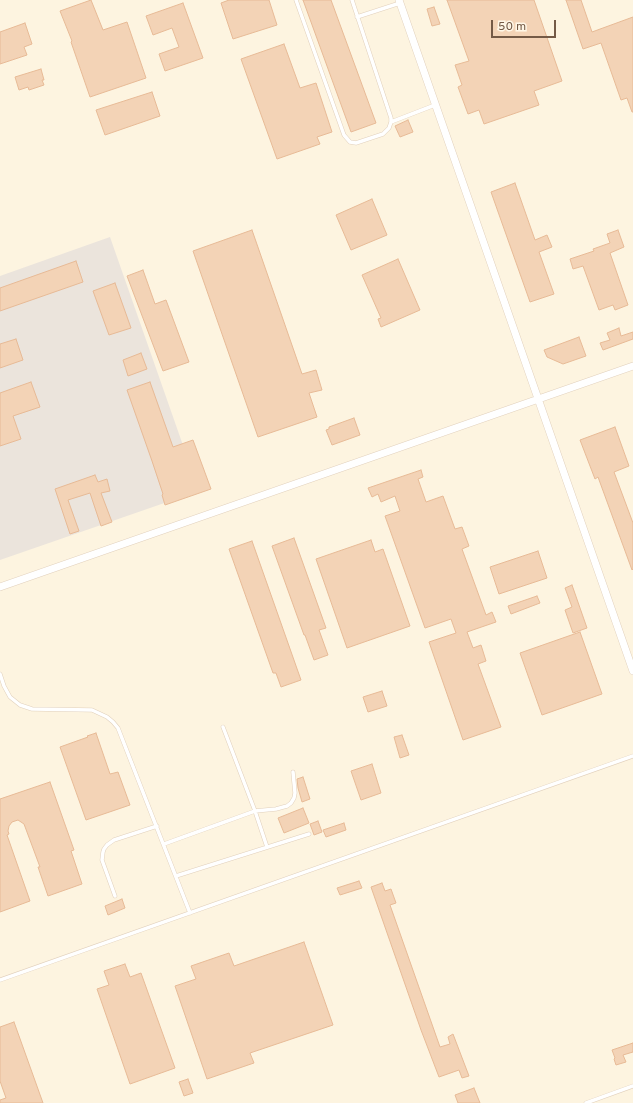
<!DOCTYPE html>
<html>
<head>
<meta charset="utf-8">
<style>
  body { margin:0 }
  #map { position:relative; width:633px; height:1103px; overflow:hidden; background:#fdf4e0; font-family:Overpass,sans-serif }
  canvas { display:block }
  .scale { position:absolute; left:491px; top:20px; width:65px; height:18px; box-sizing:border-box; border:2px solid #745a46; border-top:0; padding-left:5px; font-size:12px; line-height:14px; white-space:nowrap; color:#745a46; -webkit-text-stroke:3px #fff7e7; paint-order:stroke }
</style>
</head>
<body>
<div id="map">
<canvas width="633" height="1103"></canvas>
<div class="scale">50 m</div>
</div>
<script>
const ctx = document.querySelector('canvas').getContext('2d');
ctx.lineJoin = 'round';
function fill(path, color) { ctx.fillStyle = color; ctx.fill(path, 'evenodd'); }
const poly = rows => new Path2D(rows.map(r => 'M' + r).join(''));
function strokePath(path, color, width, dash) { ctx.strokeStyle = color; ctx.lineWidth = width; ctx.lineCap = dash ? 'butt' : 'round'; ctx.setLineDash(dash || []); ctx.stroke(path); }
fill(poly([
  [110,237,199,491,0,560,0,276]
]), '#ebe4dc');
const building = poly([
  [91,0,103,30,127,22,146,78,90,97,71,42,72,41,60,11,91,0],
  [229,0,269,0,277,25,233,39,221,3,229,0],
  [303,0,331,0,376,123,351,132,303,0],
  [447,0,534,0,562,81,534,91,539,105,484,124,479,110,468,114,458,87,462,85,455,65,469,61,447,0],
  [566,0,581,0,592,32,633,17,633,112,632,112,627,98,621,100,601,43,583,49,566,0],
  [183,3,203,58,165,71,159,54,179,47,172,28,153,35,146,16,183,3],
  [434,7,440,24,432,26,427,9,434,7],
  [25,23,32,44,24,47,27,55,0,64,0,32,25,23],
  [284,44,300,88,316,83,332,132,317,137,320,144,277,159,241,59,284,44],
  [41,69,44,80,42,80,44,85,29,90,28,87,19,90,15,77,41,69],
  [152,92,160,116,105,135,96,110,152,92],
  [408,120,413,132,400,137,395,126,408,120],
  [515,183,535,240,547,235,552,247,539,252,554,294,530,302,491,192,515,183],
  [372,199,387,235,351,250,336,215,372,199],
  [252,230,302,374,316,370,322,390,309,393,317,417,258,437,193,251,252,230],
  [618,230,624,247,610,253,628,305,615,310,613,305,599,310,583,266,573,269,570,259,594,251,593,249,610,243,607,234,618,230],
  [398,259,420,310,381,327,378,319,381,318,362,275,398,259],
  [76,261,83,282,0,311,0,288,76,261],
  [143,270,155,304,166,300,189,362,163,371,127,276,143,270],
  [115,283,131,328,109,335,93,291,115,283],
  [619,328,621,336,633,332,633,339,603,350,600,343,610,340,607,333,619,328],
  [579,337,586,356,563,364,547,357,544,350,579,337],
  [16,339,23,360,0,368,0,344,16,339],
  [141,353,147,369,128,376,123,360,141,353],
  [31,382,40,407,13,416,21,439,0,446,0,393,31,382],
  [150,382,173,447,193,440,211,489,165,505,162,495,163,494,152,461,127,390,150,382],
  [354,418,360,435,332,445,326,430,329,429,329,427,354,418],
  [615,427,629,466,614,472,633,523,633,569,632,570,598,477,595,479,580,440,615,427],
  [421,470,423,477,418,479,426,502,443,496,455,529,462,527,469,546,462,549,486,615,492,612,496,622,467,632,473,648,481,645,486,661,478,664,501,727,463,740,429,642,456,633,451,619,425,628,385,516,400,511,395,496,381,502,378,494,372,497,368,488,421,470],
  [95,475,98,482,107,479,110,491,101,493,112,522,101,526,90,493,68,500,79,531,70,534,55,489,95,475],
  [294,538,326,628,319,630,328,655,314,660,305,635,304,635,272,546,294,538],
  [371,540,375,552,383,549,410,626,347,648,316,559,371,540],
  [252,541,301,680,281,687,276,673,273,673,229,549,252,541],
  [538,551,547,578,499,594,490,567,538,551],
  [572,585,587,628,573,633,565,610,572,607,565,588,572,585],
  [537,596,540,603,511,614,508,606,537,596],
  [580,632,602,694,542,715,520,653,580,632],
  [382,691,387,706,368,712,363,697,382,691],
  [96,733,110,774,118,772,130,805,86,820,60,747,88,737,87,736,96,733],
  [402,735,409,755,400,758,394,737,402,735],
  [372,764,381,793,361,800,351,771,372,764],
  [303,777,310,799,302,802,298,788,297,779,303,777],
  [50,782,74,850,71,851,82,884,48,896,38,867,40,867,24,824,18,820,12,822,9,826,8,831,9,834,7,835,30,901,0,912,0,799,50,782],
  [303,808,309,823,284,833,278,818,303,808],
  [318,821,322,832,314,835,310,824,318,821],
  [344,823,346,830,326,837,323,830,344,823],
  [359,881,362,888,340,895,337,888,359,881],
  [382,883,385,891,391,889,396,903,390,905,440,1047,450,1044,448,1037,453,1034,469,1076,462,1078,459,1070,439,1077,421,1030,371,887,382,883],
  [122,899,125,908,108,915,105,906,122,899],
  [304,942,333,1025,250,1053,254,1063,207,1079,175,986,196,979,191,966,229,953,234,966,304,942],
  [125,964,130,977,141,973,175,1068,130,1084,97,989,109,985,104,971,125,964],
  [14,1022,43,1103,0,1103,0,1100,6,1098,0,1081,0,1027,14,1022],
  [633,1043,633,1052,623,1055,626,1062,616,1065,614,1059,615,1058,612,1050,633,1043],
  [188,1079,193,1093,184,1096,179,1082,188,1079],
  [474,1088,480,1103,458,1103,455,1095,474,1088]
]);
fill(building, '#f3d3b6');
strokePath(building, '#e7ba96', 1);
const service = poly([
  [296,0,344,135,350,142,356,143,383,134,389,128,391,122,391,118,352,0],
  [357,17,400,3],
  [391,122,435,105],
  [0,674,4,686,10,697,20,705,32,709,92,710,107,717,113,722,118,728,190,913],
  [223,727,255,811,267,847],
  [164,844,255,811,276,809,287,806,291,803,294,798,295,793,293,772],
  [176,876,309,834],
  [115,896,102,860,103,852,104,849,107,845,114,840,157,826],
  [0,980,633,756],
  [586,1103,633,1086]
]);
const minor = poly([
  [399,0,633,671],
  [0,587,633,366]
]);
strokePath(service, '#e1d0bc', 4.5);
strokePath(minor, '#e1d0bc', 8);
strokePath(service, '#fff', 3.5);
strokePath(minor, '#fff', 7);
</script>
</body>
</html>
